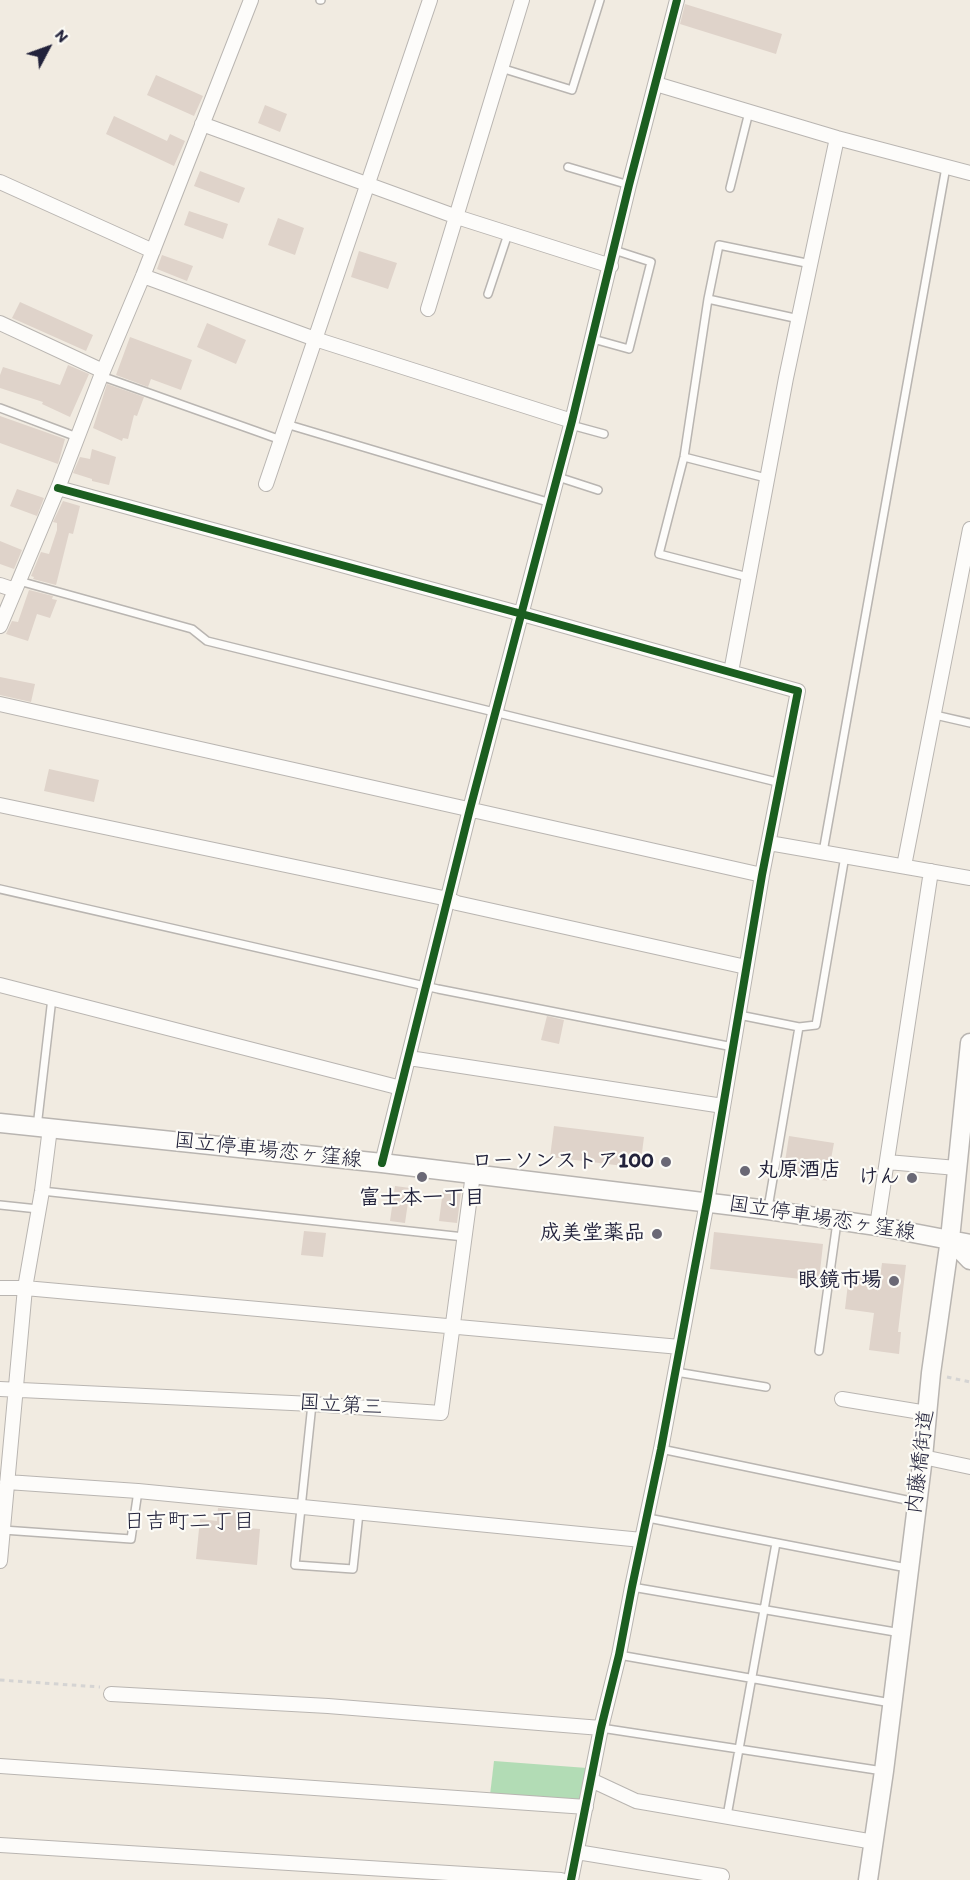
<!DOCTYPE html>
<html>
<head>
<meta charset="utf-8">
<style>
  body { margin:0 }
  #map { position:relative; width:970px; height:1880px; overflow:hidden; background:#f1ebe1; font-family:Itim,sans-serif }
  canvas { display:block }
  .north { position:absolute; left:18px; top:18px; width:60px; height:60px; -webkit-text-stroke:4px #fdfcf7; paint-order:stroke; rotate:49deg; font-size:16px; font-weight:700; line-height:24px; text-align:center; color:#22223b }
  .north::after { content:''; display:block; margin:auto; width:21px; height:27px; background:#22223b; clip-path:polygon(50% 0,100% 100%,50% 72%,0 100%) }
</style>
</head>
<body>
<div id="map">
<canvas width="970" height="1880"></canvas>
<div class="north">N</div>
</div>
<script>
const ctx = document.querySelector('canvas').getContext('2d');
ctx.lineJoin = 'round';
function fill(path, color) { ctx.fillStyle = color; ctx.fill(path, 'evenodd'); }
const poly = rows => new Path2D(rows.map(r => 'M' + r).join(''));
function strokePath(path, color, width, dash) { ctx.strokeStyle = color; ctx.lineWidth = width; ctx.lineCap = dash ? 'butt' : 'round'; ctx.setLineDash(dash || []); ctx.stroke(path); }
function write(font, color, halo, rows, align = 'center') {
  ctx.font = font + ' Itim,"Klee One",sans-serif'; ctx.lineWidth = 4.5; ctx.setLineDash([]); ctx.textBaseline = 'middle'; ctx.strokeStyle = halo; ctx.fillStyle = color; for (const [text, x, y, turn = 0] of rows) {
    ctx.save(); ctx.translate(x, y); ctx.rotate((+turn || 0) * Math.PI / 180); ctx.textAlign = isNaN(turn) ? turn : align; if (halo) ctx.strokeText(text, 0, 0); ctx.fillText(text, 0, 0); ctx.restore();
  }
}
fill(poly([
  [494,1761,587,1768,579,1802,490,1795]
]), '#b2dcb5');
fill(poly([
  [685,4,782,34,776,54,680,24],
  [156,75,203,96,194,116,147,95],
  [265,105,287,114,280,132,258,123],
  [114,116,167,141,170,134,185,141,174,166,106,134],
  [200,171,245,188,239,203,194,186],
  [189,211,228,224,223,239,184,225],
  [278,218,304,228,295,255,268,245],
  [359,251,397,263,388,289,351,277],
  [162,255,193,266,187,281,157,269],
  [20,302,93,335,86,351,12,318],
  [207,323,246,340,236,364,197,347],
  [130,337,192,360,181,390,151,379,148,387,116,375],
  [68,365,89,374,70,417,42,404,43,402,0,388,0,375,3,367,60,385],
  [107,384,144,397,137,416,134,415,128,439,123,438,122,441,93,428],
  [0,416,65,439,58,464,0,443],
  [92,449,116,457,109,485,92,481,92,479,73,473,80,457,90,459],
  [17,489,44,498,37,516,10,506],
  [63,501,80,506,73,534,69,533,56,585,33,579,34,577,31,576,41,552,49,554,57,530,57,523,53,522],
  [0,541,22,550,14,569,0,564],
  [29,590,53,596,52,599,57,600,50,618,37,614,28,641,6,634,12,621,18,622],
  [0,677,35,684,31,702,0,695],
  [49,769,99,780,94,802,44,791],
  [547,1016,564,1020,559,1044,541,1040],
  [554,1126,644,1137,640,1168,550,1157],
  [789,1136,834,1143,827,1181,783,1174],
  [395,1186,410,1188,405,1223,390,1221],
  [443,1190,461,1193,457,1223,439,1221],
  [304,1231,326,1233,323,1257,301,1255],
  [714,1232,823,1244,819,1281,710,1269],
  [882,1263,906,1265,898,1332,901,1332,899,1354,869,1350,874,1313,845,1309,849,1275,880,1278],
  [218,1508,249,1511,247,1528,260,1529,257,1565,196,1559,200,1519,217,1521]
]), '#dfd3ca');
const lane = poly([
  [320,0,321,0],
  [501,68,572,90,600,0],
  [568,167,629,185],
  [730,188,749,112],
  [488,294,508,234],
  [708,299,799,319],
  [593,339,629,349,651,262,614,250],
  [101,376,281,440],
  [0,408,77,437],
  [286,424,551,503],
  [571,425,604,434],
  [684,457,766,478],
  [558,477,598,490],
  [748,577,659,554,684,457,708,299,719,245,811,264],
  [19,581,192,629,207,641,781,783],
  [935,715,970,723],
  [823,852,946,167],
  [0,889,438,989,733,1047],
  [739,1015,799,1027,816,1025,845,856],
  [37,1127,52,998],
  [42,1191,464,1237],
  [0,1205,38,1209],
  [768,1208,799,1027],
  [819,1351,837,1222],
  [676,1372,766,1387],
  [312,1404,295,1565,353,1569,359,1513],
  [661,1449,916,1502],
  [648,1518,907,1568],
  [3,1530,131,1539,138,1491],
  [632,1587,901,1633],
  [619,1655,891,1703],
  [601,1728,883,1771],
  [727,1816,776,1543]
]);
const street = poly([
  [656,84,837,138,970,173],
  [202,124,457,217,611,266],
  [0,182,153,251],
  [143,276,315,339,572,421],
  [428,309,522,0],
  [0,323,103,371],
  [266,484,430,0],
  [58,488,522,614,798,691,762,875,707,1202,661,1449,632,1587,619,1655,601,1728,571,1880],
  [0,585,15,590],
  [0,626,58,488,101,376,143,276,251,0],
  [731,672,786,378,837,138],
  [0,704,762,875],
  [0,805,448,899,457,903,746,967],
  [769,843,970,878],
  [904,866,970,529],
  [0,985,401,1088],
  [409,1058,723,1106],
  [887,1162,957,1168],
  [382,1163,470,809,572,421,629,185,677,0],
  [877,1226,931,871],
  [0,1288,25,1288,680,1347],
  [0,1389,312,1404,441,1413,473,1174],
  [842,1399,927,1413],
  [923,1457,970,1467],
  [7,1482,138,1491,642,1540],
  [0,1561,25,1288,42,1191,50,1128],
  [111,1694,328,1706,601,1728],
  [0,1766,586,1807],
  [591,1780,636,1801,874,1842],
  [0,1845,561,1880],
  [577,1852,722,1876]
]);
const secondary = poly([
  [0,1123,382,1163,768,1210,877,1226,970,1244],
  [950,1239,970,1260],
  [868,1880,884,1771,923,1457,931,1373,950,1239,970,1043]
]);
strokePath(lane, '#b9b5b1', 10);
strokePath(street, '#b9b5b1', 16);
strokePath(secondary, '#b9b5b1', 21);
strokePath(poly([
  [947,1377,970,1382],
  [0,1680,100,1687]
]), '#d5d4d3', 3, [4.5, 4.5]);
strokePath(lane, '#fdfcfa', 7);
strokePath(street, '#fdfcfa', 14);
strokePath(secondary, '#fdfcfa', 18);
strokePath(poly([
  [58,488,522,614,798,691,762,875,707,1202,661,1449,632,1587,619,1655,601,1728,571,1880],
  [382,1163,470,809,572,421,629,185,677,0]
]), '#1b5e20', 8);
for (const [x, y, r, color] of [
  [666,1162,6,"#6a6875"],
  [745,1171,6,"#6a6875"],
  [422,1177,6,"#6a6875"],
  [912,1178,6,"#6a6875"],
  [657,1234,6,"#6a6875"],
  [894,1281,6,"#6a6875"]
]) { const dot = new Path2D(); dot.arc(x, y, r, 0, 2 * Math.PI); ctx.fillStyle = color; ctx.fill(dot); strokePath(dot, '#fdfcf7', 2); }
write('21px', '#22223b', '#fdfcf7', [
  ["国立停車場恋ヶ窪線",268,1151,6],
  ["国立停車場恋ヶ窪線",822,1219,9],
  ["国立第三",341,1406,4],
  ["内藤橋街道",921,1462,-83]
]);
write('bold 21px', '#22223b', '#fdfcf7', [
  ["ローソンストア100",654,1162],
  ["丸原酒店",757,1171,"left"],
  ["けん",900,1178],
  ["富士本一丁目",422,1199,"center"],
  ["成美堂薬品",645,1234],
  ["眼鏡市場",882,1281]
], 'right');
write('22px', '#22223b', '#fdfcf7', [
  ["日吉町二丁目",189,1522]
]);
</script>
</body>
</html>
